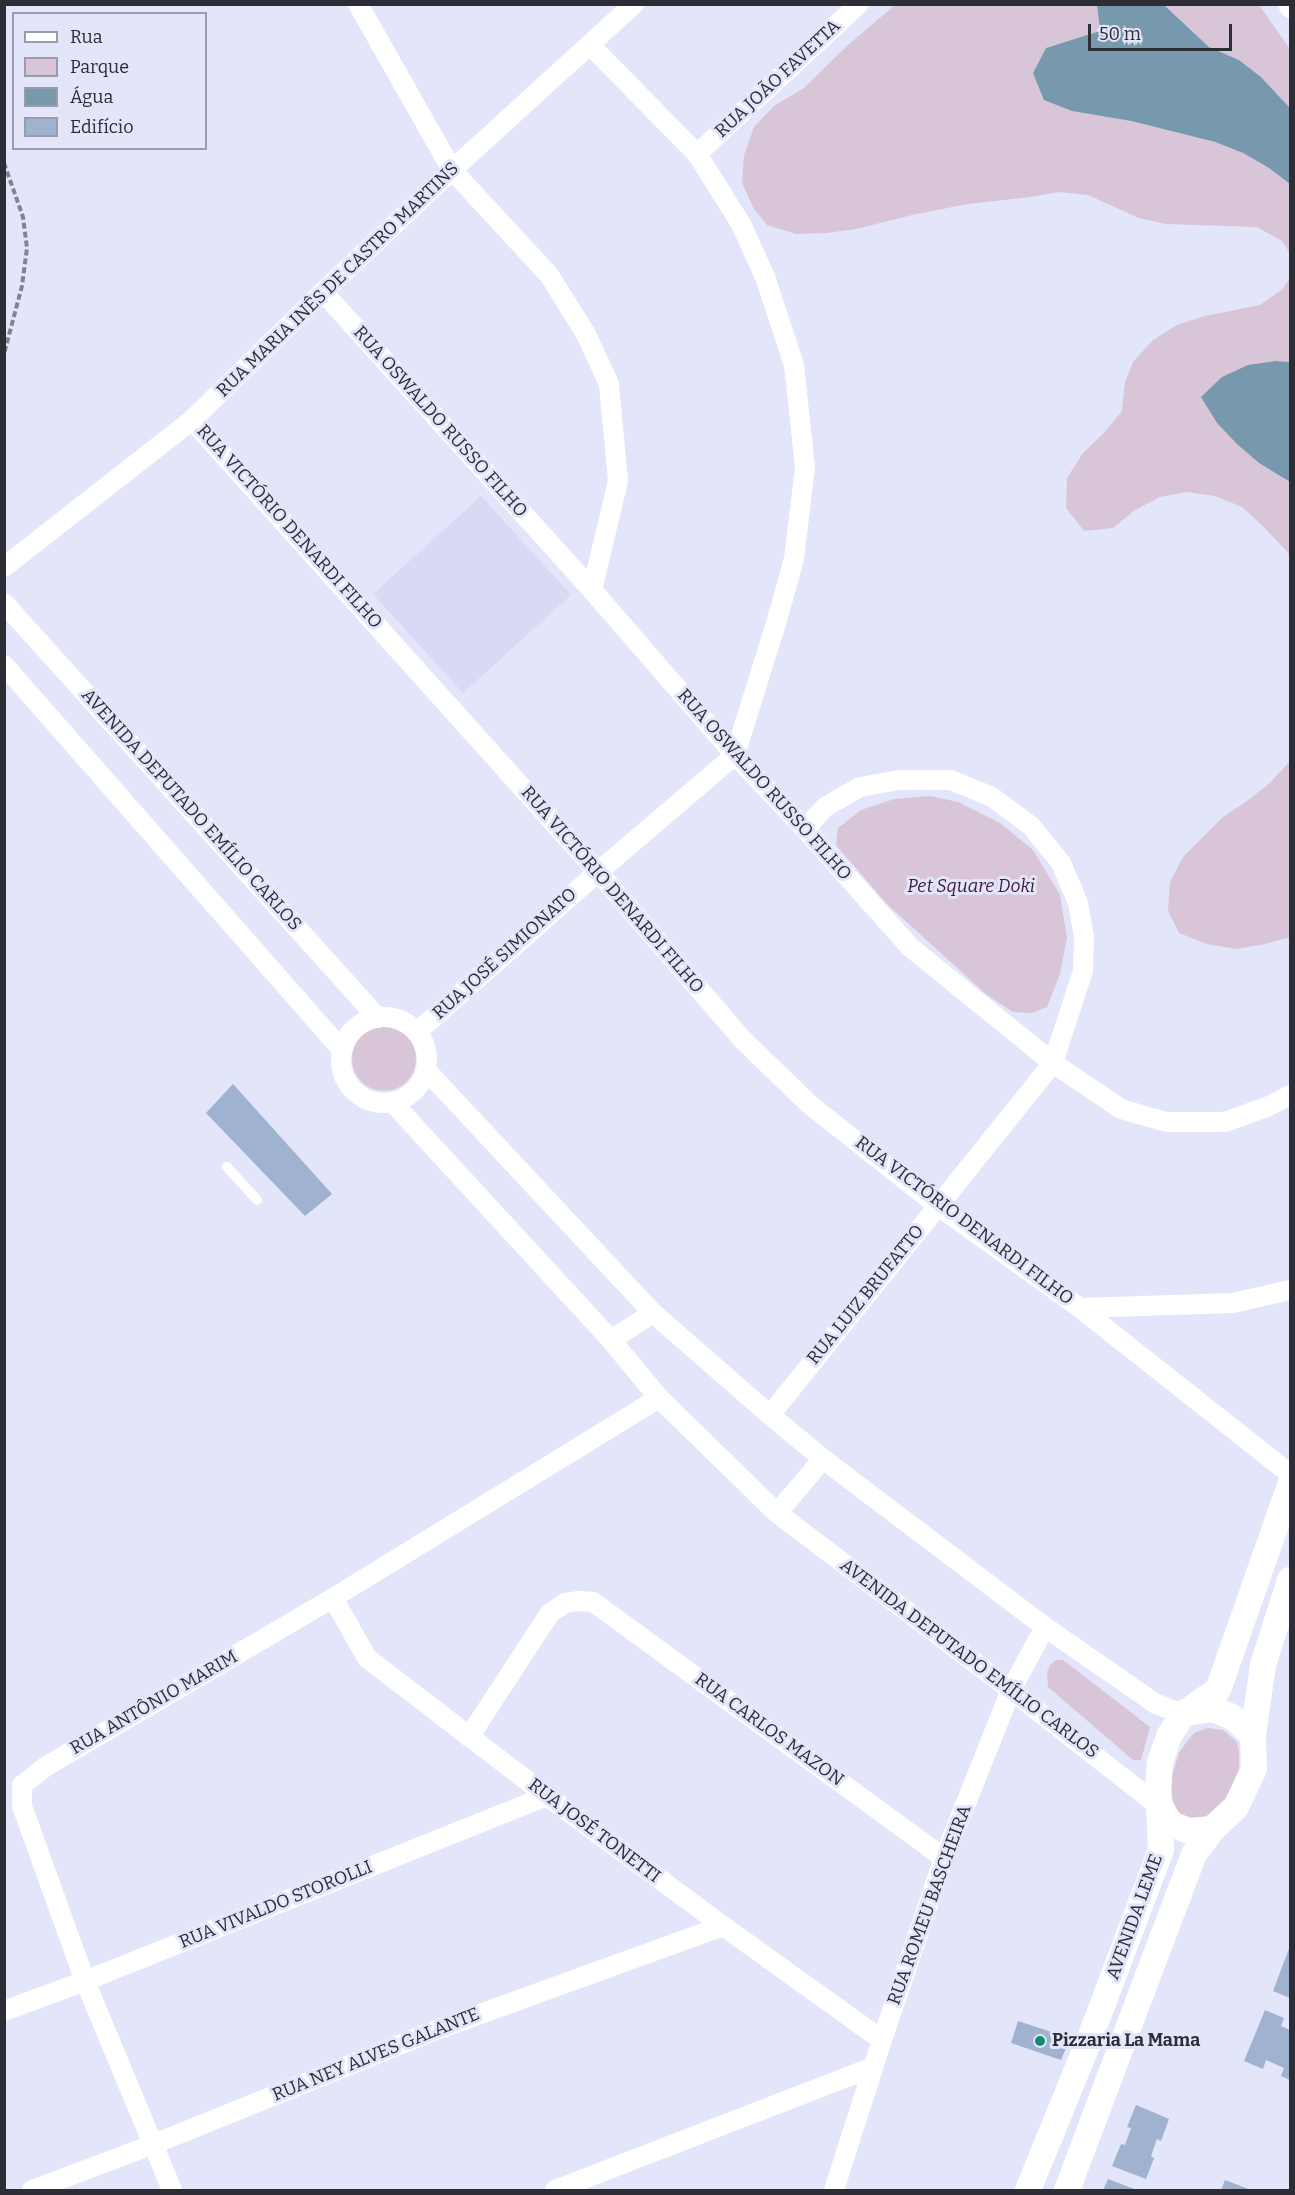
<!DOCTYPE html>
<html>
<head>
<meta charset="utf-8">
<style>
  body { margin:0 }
  #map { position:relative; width:1295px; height:2195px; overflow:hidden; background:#e3e5fa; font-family:Bitter,serif }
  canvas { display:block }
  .frame { position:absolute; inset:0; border:6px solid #2d2d35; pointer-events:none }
  .legend { position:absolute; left:12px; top:12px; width:195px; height:138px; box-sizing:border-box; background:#e3e5fa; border:2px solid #9a9bab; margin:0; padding:8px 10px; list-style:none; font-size:18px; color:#2d2d35 }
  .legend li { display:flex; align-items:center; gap:12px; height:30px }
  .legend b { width:30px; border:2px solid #9a9bab }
  .scale { position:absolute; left:1088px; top:24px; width:144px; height:27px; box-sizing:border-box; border:3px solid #2d2d35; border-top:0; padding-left:8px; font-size:18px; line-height:21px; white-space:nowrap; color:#2d2d35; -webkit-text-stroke:4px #e3e5fa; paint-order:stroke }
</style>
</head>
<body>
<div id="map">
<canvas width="1295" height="2195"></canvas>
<div class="frame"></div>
<ul class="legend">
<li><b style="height:8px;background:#fff"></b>Rua</li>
<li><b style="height:16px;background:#d8c5d7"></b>Parque</li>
<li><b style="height:16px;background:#7898ad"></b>Água</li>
<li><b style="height:16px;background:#9fb2cf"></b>Edifício</li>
</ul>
<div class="scale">50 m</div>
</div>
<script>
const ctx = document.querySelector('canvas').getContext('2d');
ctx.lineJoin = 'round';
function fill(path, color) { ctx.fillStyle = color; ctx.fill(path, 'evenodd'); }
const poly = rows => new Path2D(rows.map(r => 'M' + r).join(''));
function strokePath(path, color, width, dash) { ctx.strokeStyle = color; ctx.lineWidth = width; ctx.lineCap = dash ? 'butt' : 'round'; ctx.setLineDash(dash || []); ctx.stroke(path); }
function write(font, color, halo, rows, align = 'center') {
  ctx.font = font + ' Bitter,serif'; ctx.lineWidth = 6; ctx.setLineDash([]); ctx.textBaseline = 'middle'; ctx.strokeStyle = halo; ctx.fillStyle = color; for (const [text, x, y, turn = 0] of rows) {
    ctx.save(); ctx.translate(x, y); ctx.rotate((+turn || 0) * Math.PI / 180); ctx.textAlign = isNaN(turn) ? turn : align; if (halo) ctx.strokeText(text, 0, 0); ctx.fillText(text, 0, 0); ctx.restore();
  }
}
fill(poly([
  [481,496,571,595,463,693,373,594]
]), '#d7d9f5');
fill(poly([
  [895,5,1097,5,1100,31,1046,48,1033,73,1072,111,1131,121,1215,142,1243,153,1269,168,1290,184,1290,253,1282,241,1257,227,1166,224,1139,218,1088,195,1059,192,1030,197,968,204,912,215,856,229,827,233,796,234,767,225,754,209,742,183,744,155,754,127,774,106,804,88,848,45],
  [1164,5,1259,5,1290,49,1290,108,1261,77,1239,60,1209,47],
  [1290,277,1290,362,1276,361,1217,423,1259,463,1290,482,1290,555,1265,528,1242,507,1215,496,1187,492,1160,497,1135,510,1113,528,1084,531,1066,508,1067,478,1083,453,1104,433,1122,411,1125,382,1133,362,1153,340,1177,325,1205,316,1260,305,1283,289],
  [1290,761,1290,937,1265,944,1237,949,1207,944,1179,933,1168,911,1170,882,1183,857,1223,817,1247,801,1270,783],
  [930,796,958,802,1000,823,1033,850,1060,895,1067,938,1060,974,1047,1007,1032,1013,1013,1012,987,995,887,904,836,845,838,828,861,810,894,799],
  '352 1059a32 32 0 1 1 64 0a32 32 0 1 1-64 0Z',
  [1056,1660,1063,1660,1150,1727,1141,1760,1133,1760,1048,1687,1047,1672,1050,1665],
  [1208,1728,1223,1730,1236,1741,1239,1749,1239,1769,1232,1789,1226,1798,1205,1817,1192,1819,1181,1814,1176,1809,1172,1796,1172,1776,1179,1753,1186,1743,1194,1733]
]), '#d8c5d7');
fill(poly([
  [1097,5,1164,5,1209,47,1239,60,1261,77,1290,108,1290,184,1269,168,1243,153,1215,142,1131,121,1072,111,1044,100,1033,73,1046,48,1100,31],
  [1276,361,1290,362,1290,482,1259,463,1237,444,1217,423,1201,397,1222,377,1248,365]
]), '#7898ad');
fill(poly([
  [233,1084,332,1194,305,1216,206,1113],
  [1290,1946,1290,1998,1273,1991],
  [1265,2010,1284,2018,1281,2026,1290,2030,1290,2080,1281,2076,1284,2068,1266,2060,1263,2069,1244,2061],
  [1018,2021,1070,2038,1061,2060,1011,2043],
  [1136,2105,1169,2119,1161,2141,1157,2139,1151,2156,1154,2158,1146,2179,1112,2166,1121,2144,1125,2145,1131,2128,1127,2127],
  [1108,2179,1137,2190,1103,2190],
  [1225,2180,1251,2190,1221,2190]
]), '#9fb2cf');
strokePath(poly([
  [4,163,23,217,27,248,22,286,4,354]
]), '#828391', 4, [6, 3]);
strokePath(poly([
  [227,1167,257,1200]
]), '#fff', 10);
strokePath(poly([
  [358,4,452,170,549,275,586,334,609,384,618,481,592,590],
  [1288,4,1290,8],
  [697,154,859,4],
  [323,292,592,590,735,755,805,829,910,947,1053,1063,1121,1109,1166,1122,1225,1122,1269,1106,1290,1095],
  [192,420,598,872,742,1039,809,1104,938,1206,1080,1308,1290,1474],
  [4,567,192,420,323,292,452,170,634,4],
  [4,603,378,1018],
  [4,665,342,1050],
  '341 1060a43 43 0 1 1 86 0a43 43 0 1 1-86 0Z',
  [417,1032,598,872,735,755,777,620,794,559,805,467,794,365,765,277,741,224,697,154,591,46],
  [426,1070,653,1313,770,1415,823,1459,1045,1627,1156,1704,1183,1714],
  [392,1102,611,1340,659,1398,777,1513,1011,1690,1160,1807],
  [1080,1308,1233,1303,1290,1290],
  [611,1340,653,1313],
  [770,1415,1053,1063,1083,971,1084,937,1078,903,1061,863,1031,826,992,797,951,780,899,780,860,787,825,807,805,829],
  [777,1513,823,1459],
  [333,1598,367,1658,547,1796,723,1926,882,2040],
  [469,1737,550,1613,565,1603,579,1601,593,1602,944,1858],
  [4,2011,85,1981,547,1796],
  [32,2190,154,2144,436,2030,723,1926],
  [172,2190,85,1981,22,1806,22,1785,45,1767,333,1598,659,1398],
  [555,2190,873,2067],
  [834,2190,882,2040,944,1858,1011,1690,1045,1627]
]), '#fff', 20);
strokePath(poly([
  [1185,1713,1213,1709,1232,1717,1253,1735],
  [1160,1807,1171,1824,1189,1831,1213,1829],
  [1028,2190,1088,2043,1161,1850,1158,1788,1160,1762,1169,1736,1183,1714,1218,1690,1290,1485],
  [1067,2190,1194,1854,1213,1829,1236,1807,1254,1769,1253,1735,1263,1665,1290,1580]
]), '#fff', 26);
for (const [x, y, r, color] of [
  [1040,2041,6,"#168a6b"]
]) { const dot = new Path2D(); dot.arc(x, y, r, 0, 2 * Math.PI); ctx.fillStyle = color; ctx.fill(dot); strokePath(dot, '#e3e5fa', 2); }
write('18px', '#2d2d35', '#e3e5fa', [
  ["RUA JOÃO FAVETTA",778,79,-43],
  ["RUA MARIA INÊS DE CASTRO MARTINS",338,280,-44],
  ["RUA OSWALDO RUSSO FILHO",440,422,48],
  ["RUA VICTÓRIO DENARDI FILHO",289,527,48],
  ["RUA OSWALDO RUSSO FILHO",764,785,48],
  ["AVENIDA DEPUTADO EMÍLIO CARLOS",191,810,48],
  ["RUA VICTÓRIO DENARDI FILHO",612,890,49],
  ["RUA JOSÉ SIMIONATO",505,954,-42],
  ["RUA VICTÓRIO DENARDI FILHO",964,1221,37],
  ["RUA LUIZ BRUFATTO",866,1295,-51],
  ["AVENIDA DEPUTADO EMÍLIO CARLOS",969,1659,37],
  ["RUA ANTÔNIO MARIM",154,1703,-30],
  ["RUA CARLOS MAZON",769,1730,36],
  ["RUA JOSÉ TONETTI",594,1831,37],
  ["RUA VIVALDO STOROLLI",276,1905,-22],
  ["RUA ROMEU BASCHEIRA",930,1905,-70],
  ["AVENIDA LEME",1135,1917,-70],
  ["RUA NEY ALVES GALANTE",376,2055,-22]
]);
write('italic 18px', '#3c193c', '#e3e5fa', [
  ["Pet Square Doki",971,887]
]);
write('bold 18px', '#2d2d35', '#e3e5fa', [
  ["Pizzaria La Mama",1052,2041]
], 'left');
</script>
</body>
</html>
